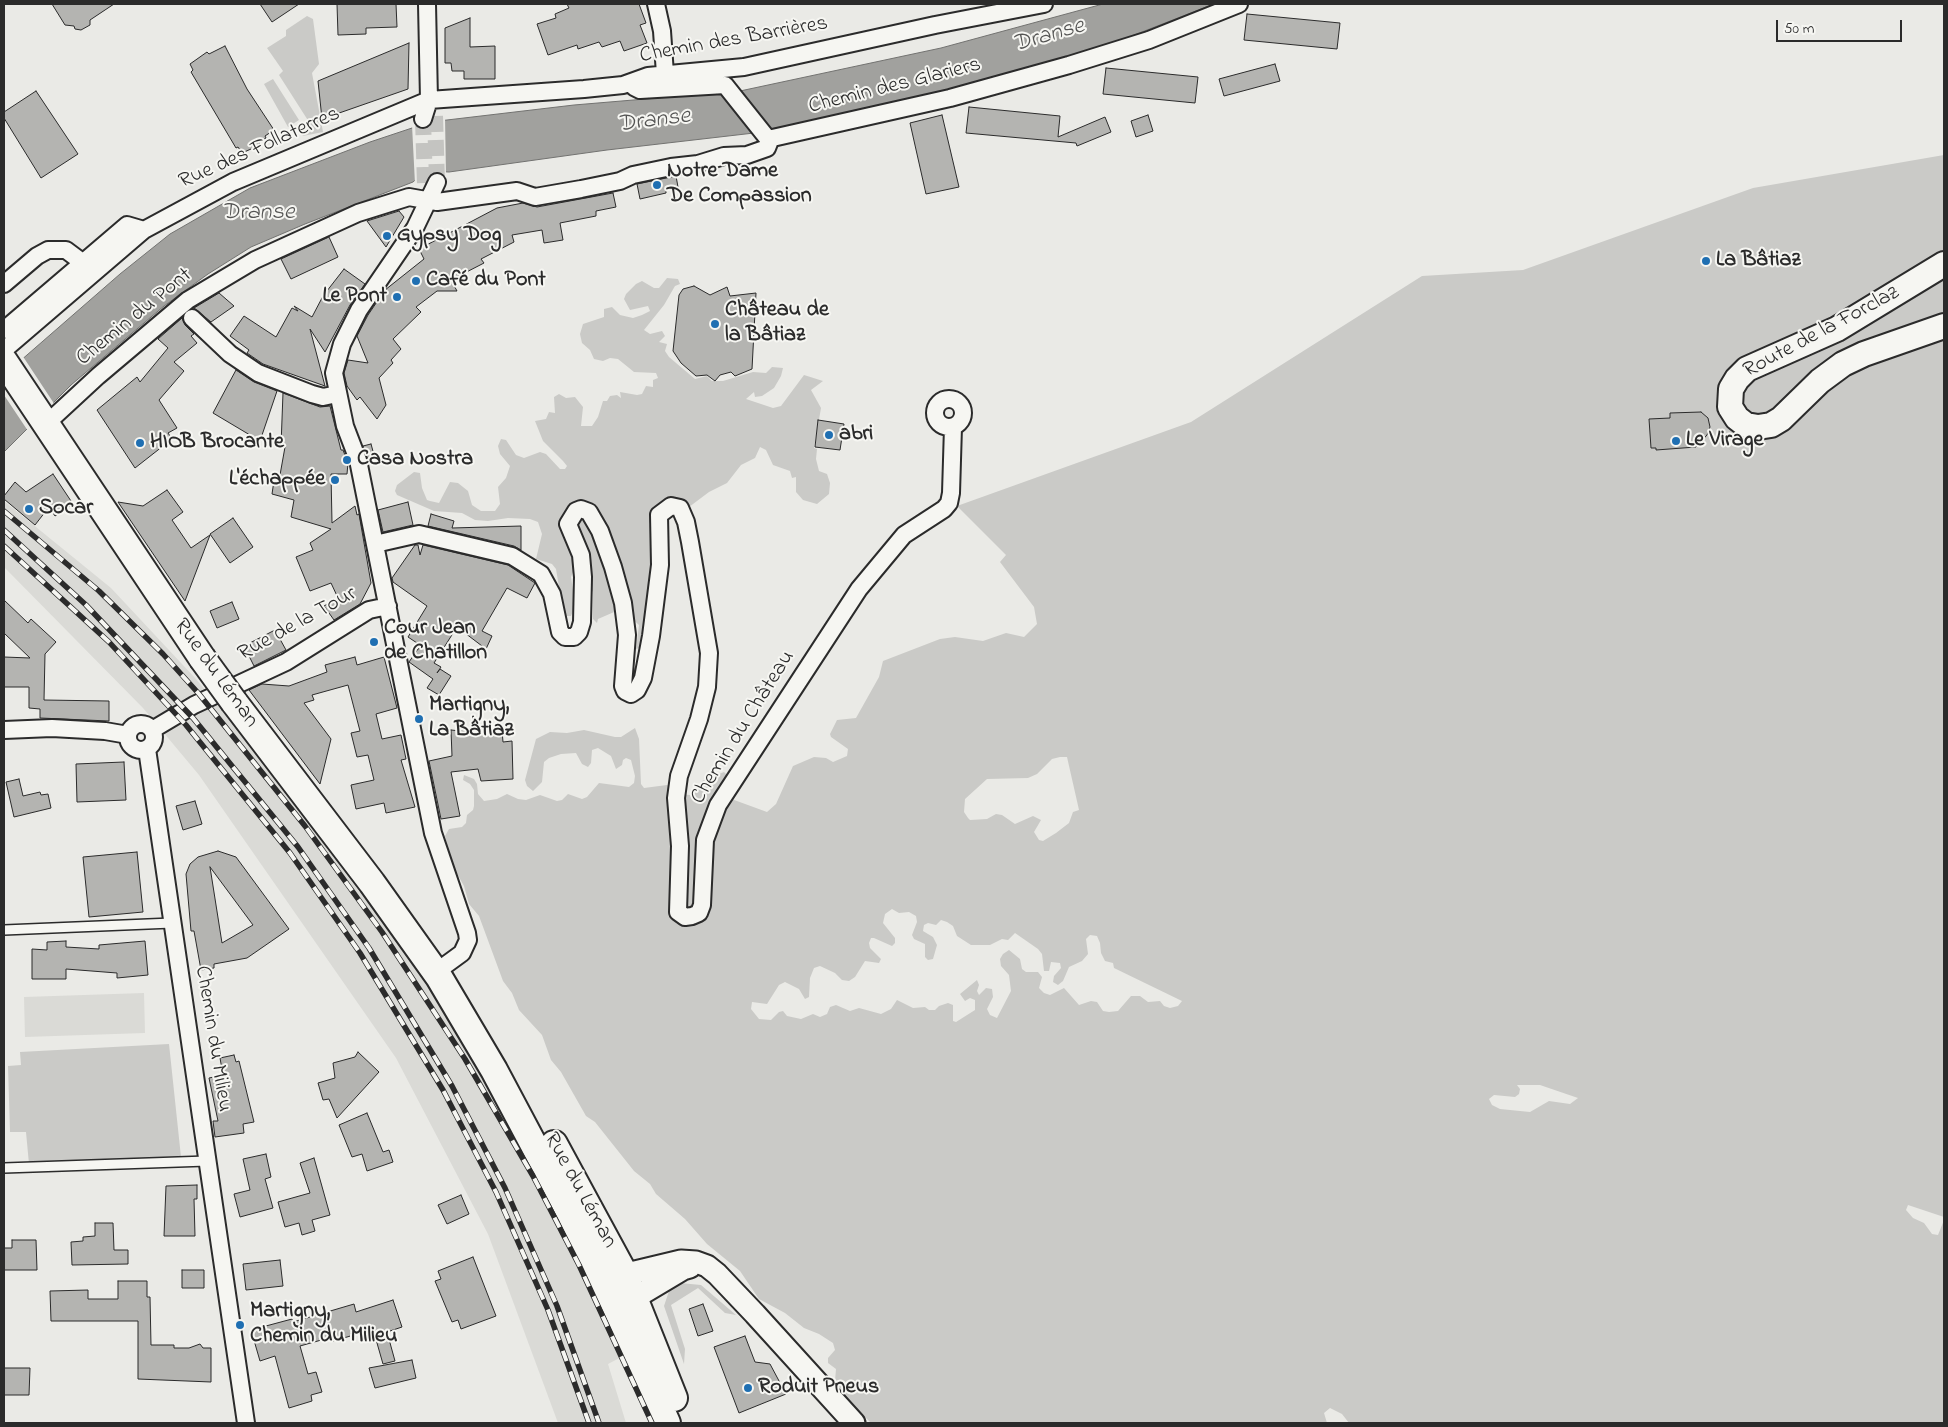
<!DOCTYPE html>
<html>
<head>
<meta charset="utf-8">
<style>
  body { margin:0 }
  #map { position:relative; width:1948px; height:1427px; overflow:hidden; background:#eaeae6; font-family:"Indie Flower",sans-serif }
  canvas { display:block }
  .frame { position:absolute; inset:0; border:5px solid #2b2b2b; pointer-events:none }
  .scale { position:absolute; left:1776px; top:20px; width:126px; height:22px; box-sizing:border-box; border:2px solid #2b2b2b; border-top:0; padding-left:6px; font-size:15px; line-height:18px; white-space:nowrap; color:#2b2b2b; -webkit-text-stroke:4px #f6f6f2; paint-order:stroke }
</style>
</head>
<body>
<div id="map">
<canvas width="1948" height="1427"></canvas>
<div class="frame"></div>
<div class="scale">50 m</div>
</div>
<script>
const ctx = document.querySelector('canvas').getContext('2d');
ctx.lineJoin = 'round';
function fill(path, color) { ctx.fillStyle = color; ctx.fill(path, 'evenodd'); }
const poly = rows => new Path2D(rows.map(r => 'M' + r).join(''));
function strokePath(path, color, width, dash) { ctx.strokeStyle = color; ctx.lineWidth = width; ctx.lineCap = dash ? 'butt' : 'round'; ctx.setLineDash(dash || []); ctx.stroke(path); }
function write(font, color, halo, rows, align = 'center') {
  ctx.font = font + ' "Indie Flower",sans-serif'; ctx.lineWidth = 4; ctx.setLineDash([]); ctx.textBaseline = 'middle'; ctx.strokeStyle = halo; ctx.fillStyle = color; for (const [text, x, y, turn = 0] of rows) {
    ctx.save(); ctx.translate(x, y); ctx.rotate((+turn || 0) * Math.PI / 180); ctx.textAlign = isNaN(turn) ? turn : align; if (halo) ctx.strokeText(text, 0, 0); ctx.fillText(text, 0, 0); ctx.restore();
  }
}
fill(poly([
  [4,501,111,588,196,679,226,715,429,984,563,1210,631,1352,608,1364,626,1423,558,1423,488,1234,396,1058,199,775,143,708,4,567],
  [144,993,145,1033,25,1037,24,997]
]), '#dadad6');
fill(poly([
  [307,16,313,19,319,64,312,73,323,132,303,136,298,130,309,122,279,75,283,71,267,48,286,36,286,30],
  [273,79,299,120,288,127,264,84],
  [1944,155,1944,1217,1908,1205,1906,1210,1913,1218,1924,1223,1932,1234,1938,1235,1944,1220,1944,1423,1349,1423,1342,1414,1330,1408,1324,1413,1327,1423,871,1423,841,1393,835,1381,836,1369,828,1363,828,1358,835,1350,833,1343,819,1334,804,1328,785,1313,759,1299,740,1271,707,1244,685,1219,656,1194,650,1184,634,1171,595,1122,586,1116,561,1072,551,1060,542,1035,519,1010,512,993,503,981,479,916,469,904,464,886,451,863,445,836,449,829,462,827,466,823,467,815,473,810,474,806,474,790,470,784,463,780,464,775,474,779,477,784,478,794,484,801,497,799,507,794,518,799,526,800,540,795,557,801,562,800,568,794,582,799,587,797,599,783,629,787,634,783,635,776,631,760,626,758,623,760,622,765,616,769,611,756,598,748,592,750,591,763,588,767,582,764,576,753,561,754,549,758,544,762,542,782,533,791,527,786,525,780,536,739,550,732,567,733,584,730,615,737,621,737,635,728,639,739,641,784,644,788,667,785,672,787,675,794,691,795,702,781,724,772,728,776,726,797,767,812,776,804,793,766,814,757,826,758,833,762,847,756,848,749,831,737,830,734,837,720,856,718,879,677,883,661,940,639,955,637,983,641,1006,633,1024,637,1037,624,1034,607,1000,562,1006,555,957,506,1191,422,1422,276,1523,270,1753,188],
  [1060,757,1067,757,1079,810,1073,812,1069,823,1056,833,1043,841,1039,840,1034,832,1041,820,1033,816,1015,824,1002,815,996,814,987,819,970,820,968,818,964,812,965,799,987,779,1028,778,1037,774,1052,759],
  [892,909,899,913,909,912,916,916,917,922,912,935,914,939,925,944,925,957,928,960,933,959,937,945,933,937,923,931,924,925,928,923,936,925,941,920,947,922,953,926,957,936,971,945,990,945,1002,939,1008,940,1015,933,1038,949,1042,954,1044,971,1049,971,1051,962,1060,963,1061,968,1054,976,1053,982,1058,985,1063,981,1069,967,1082,961,1088,954,1086,939,1090,935,1097,936,1100,943,1101,953,1105,961,1113,963,1114,968,1182,1001,1178,1006,1170,1008,1164,1006,1160,1001,1148,1002,1140,996,1131,996,1118,1011,1109,1012,1103,1011,1097,1002,1091,1001,1079,1005,1064,988,1050,995,1044,993,1039,988,1042,977,1038,972,1026,972,1022,969,1020,959,1009,950,1003,954,1000,959,1001,966,1009,975,1011,991,997,1018,990,1015,987,1009,993,997,992,989,986,988,979,995,977,991,979,985,977,980,960,994,965,1001,970,998,975,1000,975,1010,956,1022,953,1021,953,1005,948,1003,939,1006,935,1010,929,1010,925,1007,913,1008,897,1000,891,1009,881,1014,859,1008,850,1011,836,1005,830,1007,827,1014,820,1017,813,1014,801,1019,787,1016,783,1011,779,1012,771,1020,759,1019,751,1009,752,1002,767,1004,779,985,785,982,799,989,805,999,809,997,810,978,814,968,820,966,835,973,842,980,849,981,855,977,865,961,879,963,881,959,870,948,869,943,871,938,874,938,892,946,895,943,895,938,883,923,885,914],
  [1517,1085,1540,1085,1578,1098,1570,1104,1549,1101,1530,1112,1500,1109,1492,1105,1489,1099,1494,1095,1515,1097,1519,1094,1520,1089],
  [667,278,678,279,680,284,675,286,664,305,644,330,650,334,662,331,665,336,659,342,667,344,665,351,669,357,695,379,707,376,712,381,723,381,753,372,766,373,772,367,783,368,781,376,774,388,762,396,755,397,754,392,746,399,773,408,781,406,804,375,823,381,811,390,821,408,814,448,817,449,816,459,819,471,827,474,830,483,829,494,817,504,803,500,796,492,796,477,792,478,790,471,773,465,766,450,760,447,755,458,741,465,727,483,709,492,689,507,682,510,653,512,649,524,657,537,645,646,636,649,639,625,621,609,598,619,597,623,593,619,593,592,588,585,589,560,582,536,579,537,578,560,571,577,574,597,573,611,571,616,566,616,563,611,556,569,552,564,536,559,542,534,538,522,530,519,508,518,488,521,475,520,462,513,434,511,397,495,395,491,397,485,414,472,420,473,422,488,427,500,430,501,439,503,450,482,458,483,468,491,472,505,481,511,495,511,500,504,498,487,506,478,510,466,500,454,498,446,501,439,506,440,516,455,524,458,540,452,546,454,560,469,565,469,567,466,563,461,543,441,535,421,546,419,549,412,555,413,554,397,559,394,566,398,575,397,583,407,581,426,592,426,598,417,603,401,607,401,610,396,617,395,621,398,620,392,637,395,642,394,646,386,653,387,653,380,658,378,656,373,634,372,618,359,610,358,603,361,594,359,590,350,582,343,580,334,583,324,604,317,604,309,612,307,620,315,633,318,642,315,650,311,648,306,630,310,624,299,626,294,636,284,642,281,654,288,659,288],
  [169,1044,181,1157,29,1164,26,1132,10,1132,8,1066,21,1065,20,1052],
  [680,1283,701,1285,736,1315,725,1313,698,1288,671,1305,685,1349,684,1364,664,1306,670,1288]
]), '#cacac7');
const water = poly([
  [1103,4,1214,4,1098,49,991,80,780,130,607,150,449,172,432,171,422,174,413,182,305,224,251,247,208,274,164,306,71,385,4,452,4,375,120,274,170,234,250,188,370,142,430,122,574,105,740,91,941,48,1103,4]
]);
fill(water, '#a1a19e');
strokePath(water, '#727270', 1);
fill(poly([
  [445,117,446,175,432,174,423,176,415,184,412,125],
  [22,355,55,405,28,431,4,395,4,372]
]), '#eaeae6');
const building = poly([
  [52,4,114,4,90,20,90,25,81,30,75,29,74,26,65,25,52,4],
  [260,4,299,4,272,22,260,4],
  [337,4,396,4,397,27,366,28,366,34,338,35,337,4],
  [567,4,639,4,646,23,640,25,647,43,624,51,620,41,602,47,599,42,578,49,577,45,548,55,537,24,556,18,555,14,569,8,567,4],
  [1247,14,1340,23,1337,49,1244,40,1247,14],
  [470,18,470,47,495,46,495,79,464,79,464,71,452,71,451,63,445,63,445,28,470,18],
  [409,43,408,89,322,119,318,81,409,43],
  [225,46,247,89,274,130,265,136,266,138,259,142,260,145,242,153,238,147,236,148,191,72,193,70,190,64,207,52,209,54,225,46],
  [1275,64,1280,81,1224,96,1219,79,1275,64],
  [1106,68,1198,77,1195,103,1103,94,1106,68],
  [36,91,78,154,41,178,4,118,4,112,36,91],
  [969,107,1060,116,1058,137,1105,117,1111,132,1077,146,1076,143,966,133,969,107],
  [942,115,959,187,926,194,910,123,942,115],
  [1148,115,1153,131,1136,137,1131,121,1148,115],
  [676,176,678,187,666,190,666,193,640,199,637,184,676,176],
  [613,193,616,207,596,211,596,216,560,223,563,240,544,243,542,230,512,235,514,242,481,259,484,263,451,280,457,291,437,291,416,307,421,312,393,339,401,349,391,360,393,363,379,378,386,405,377,419,360,397,357,400,347,386,344,373,348,360,368,363,357,336,368,315,385,290,424,259,419,249,497,208,523,203,537,207,613,193],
  [399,211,404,217,386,247,367,221,399,211],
  [329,237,338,257,291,279,281,259,329,237],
  [344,269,365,284,350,305,325,352,310,329,325,386,263,364,247,353,249,350,230,336,244,316,276,337,292,308,298,311,294,306,312,317,323,296,344,269],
  [694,286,710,295,727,287,730,296,756,293,752,369,735,376,731,372,720,375,715,381,707,375,696,376,681,363,673,351,679,295,683,289,694,286],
  [219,293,234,306,211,322,194,308,219,293],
  [182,318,185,325,194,334,191,336,197,343,174,362,184,371,159,400,177,428,168,433,172,439,135,468,97,410,137,377,140,382,168,348,158,339,182,318],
  [236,370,254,382,277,391,260,441,213,413,236,370],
  [283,393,320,407,330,406,341,450,343,450,348,463,347,474,331,474,332,523,355,506,357,515,359,514,371,583,360,604,334,620,324,606,338,598,331,583,310,591,296,557,313,550,310,543,331,529,291,517,294,500,272,494,275,474,280,475,285,447,281,446,283,393],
  [1701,412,1708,418,1710,427,1707,435,1696,447,1656,450,1656,448,1651,448,1649,419,1670,418,1670,413,1701,412],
  [818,420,844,424,840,450,815,447,818,420],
  [371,444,376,462,369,464,363,446,371,444],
  [53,474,73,504,55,516,49,507,35,525,4,499,4,496,15,482,26,492,53,474],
  [167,490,183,512,172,520,191,548,210,535,185,601,118,502,143,506,167,490],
  [408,502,413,525,383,532,378,510,408,502],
  [431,514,454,521,452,528,521,526,521,550,514,546,428,526,431,514],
  [233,518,253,547,230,563,210,534,233,518],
  [415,545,418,545,420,555,423,545,508,565,535,583,527,598,507,588,482,631,492,636,486,649,457,627,434,663,441,667,437,673,440,669,451,676,439,695,427,688,433,679,409,662,418,649,423,647,408,637,427,606,393,582,392,578,415,545],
  [4,600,28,623,31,619,56,642,45,654,44,700,109,701,109,721,40,718,40,709,29,708,29,687,4,687,4,657,30,658,4,633,4,600],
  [232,602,239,619,217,628,210,611,232,602],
  [275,630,286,650,254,666,244,646,275,630],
  [355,657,357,665,384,657,397,708,376,714,382,739,401,735,406,759,401,760,415,807,386,813,384,803,356,809,351,785,374,780,368,755,357,757,351,733,360,731,348,685,312,695,314,700,304,703,331,739,320,784,249,690,262,684,289,686,327,672,325,665,355,657],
  [451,730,489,734,502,730,503,742,512,741,513,779,481,781,478,769,451,772,460,816,441,819,429,761,452,756,451,730],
  [124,762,126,800,77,802,76,764,124,762],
  [19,779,23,796,40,792,41,795,48,794,51,808,14,817,6,782,19,779],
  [195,801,202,824,183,830,176,806,195,801],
  [218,851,236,857,289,929,247,958,214,964,214,968,201,970,194,931,191,931,186,874,190,864,198,857,218,851],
  [210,867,253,925,222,943,210,867],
  [137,852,143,912,89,917,83,857,137,852],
  [66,941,66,947,99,949,99,945,145,941,148,975,117,978,117,973,66,969,66,979,32,979,32,949,47,950,47,942,66,941],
  [358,1052,379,1072,337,1118,329,1099,323,1100,318,1083,335,1078,333,1063,355,1057,358,1052],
  [234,1055,236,1062,239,1061,254,1122,243,1124,244,1133,215,1137,213,1121,218,1121,209,1078,223,1075,220,1058,234,1055],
  [367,1113,383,1152,389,1150,393,1162,367,1171,362,1154,352,1157,339,1125,367,1113],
  [266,1154,271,1177,265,1179,273,1208,240,1217,234,1194,250,1190,243,1159,266,1154],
  [314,1158,330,1215,312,1220,315,1231,302,1235,299,1223,285,1227,278,1202,310,1193,300,1163,314,1158],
  [197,1185,197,1199,194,1199,195,1236,164,1236,166,1186,197,1185],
  [461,1195,469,1214,447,1224,438,1205,461,1195],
  [95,1223,113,1223,114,1250,128,1250,128,1264,72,1265,71,1242,83,1241,83,1237,95,1236,95,1223],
  [12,1240,36,1240,37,1270,4,1270,4,1248,12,1248,12,1240],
  [473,1257,496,1316,461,1329,458,1320,452,1322,435,1281,441,1279,438,1271,473,1257],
  [280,1260,283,1286,246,1290,243,1264,280,1260],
  [182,1270,204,1270,204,1288,182,1288,182,1270],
  [118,1281,147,1281,147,1297,150,1297,151,1345,174,1345,174,1348,189,1348,200,1344,203,1348,211,1348,211,1382,138,1379,138,1321,51,1321,50,1291,88,1290,88,1299,118,1299,118,1281],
  [393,1300,402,1327,387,1332,395,1361,383,1364,375,1336,370,1338,368,1331,333,1341,332,1337,300,1346,308,1374,316,1372,322,1392,311,1395,312,1401,289,1408,275,1356,260,1361,251,1330,292,1319,293,1322,354,1304,356,1312,393,1300],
  [703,1304,713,1331,698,1336,689,1309,703,1304],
  [745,1336,755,1362,770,1364,786,1394,739,1413,714,1347,745,1336],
  [412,1360,416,1378,375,1388,369,1368,412,1360],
  [4,1368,30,1368,29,1395,4,1395,4,1368]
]);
fill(building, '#b4b4b1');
strokePath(building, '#2b2b2b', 1);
strokePath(poly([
  [435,116,437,182],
  [423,119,425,185]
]), '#c4c4c1', 16, [16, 8]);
const service = poly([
  [4,930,172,923],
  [4,1168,207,1161]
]);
const minor = poly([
  [656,4,662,31,665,74],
  [632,82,634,87,640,90,725,85,768,139],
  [423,119,429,100,427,4],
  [768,139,950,98,1069,65,1149,40,1239,4],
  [4,284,37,256,48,250,66,250,82,262],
  [192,318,230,354,258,373,312,394,323,397,337,394],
  [4,330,127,225,144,230],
  [4,350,144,230,233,182,429,100,584,89,623,85,648,76,744,67,935,25,1044,4],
  '935 413a14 14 0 1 1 28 0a14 14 0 1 1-28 0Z',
  [45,425,98,376,188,300,255,260,358,213,409,197,437,202,517,191,535,197,581,189,620,181,633,175,671,167,698,164,724,156,747,155,767,148,769,143,768,139],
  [375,544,419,534,512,556,541,574,552,594,560,632,565,637,574,637,579,632,582,622,583,577,581,555,568,524,576,511,581,509,589,512,600,531,613,567,623,603,627,635,623,686,625,691,631,694,637,690,643,678,651,636,660,565,659,515,671,506,680,508,686,522,690,542,709,653,707,687,699,719,679,776,676,798,680,846,678,912,685,917,692,916,699,913,702,905,705,840,718,805,859,589,904,535,944,509,949,503,951,493,953,427],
  '128 737a13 13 0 1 1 26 0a13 13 0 1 1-26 0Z',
  [4,730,52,728,105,731,128,735],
  [152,730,194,705,286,662,369,610,388,606],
  [147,749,246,1423],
  [436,972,462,953,468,940,467,933,433,833,358,460,345,426,334,373,342,344,359,310,415,228,437,182]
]);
const tertiary = poly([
  [610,1278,681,1261,696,1262,707,1266,717,1274,755,1314,854,1423],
  [621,1306,683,1269,690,1267]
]);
const secondary = poly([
  [1944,264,1837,329,1747,369,1737,379,1731,389,1730,407,1737,418,1746,425,1758,427,1771,425,1781,419,1820,381,1843,364,1864,354,1944,326]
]);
const primary = poly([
  [4,361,202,658],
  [234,702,372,883,439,977,494,1070,571,1215,616,1308,667,1423],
  [554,1144,625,1275,674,1398]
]);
strokePath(service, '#2b2b2b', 12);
strokePath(minor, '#2b2b2b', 20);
strokePath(tertiary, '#2b2b2b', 25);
strokePath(secondary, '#2b2b2b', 28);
strokePath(primary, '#2b2b2b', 30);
strokePath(service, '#f6f6f2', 9);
strokePath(minor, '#f6f6f2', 16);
strokePath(tertiary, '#f6f6f2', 21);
strokePath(secondary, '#f6f6f2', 24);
strokePath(primary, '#f6f6f2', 26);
const rail = poly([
  [4,511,99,591,163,654,199,694,305,826,382,932,465,1059,533,1176,579,1265,652,1423],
  [4,530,86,605,193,718,298,847,369,948,452,1086,505,1188,557,1306,599,1423],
  [4,546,109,642,186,725,290,853,360,953,443,1090,496,1192,548,1310,589,1423]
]);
strokePath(rail, '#2b2b2b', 5.5);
strokePath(rail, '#f6f6f2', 4, [11]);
const primaryBridge = poly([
  [202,658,234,702]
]);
strokePath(primaryBridge, '#2b2b2b', 30, []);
strokePath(primaryBridge, '#f6f6f2', 26);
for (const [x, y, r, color] of [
  [657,185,5,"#1f6fb2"],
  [387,236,5,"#1f6fb2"],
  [1706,261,5,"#1f6fb2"],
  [416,281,5,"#1f6fb2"],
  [397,297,5,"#1f6fb2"],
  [715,324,5,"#1f6fb2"],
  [829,435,5,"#1f6fb2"],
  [1676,441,5,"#1f6fb2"],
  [140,443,5,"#1f6fb2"],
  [347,460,5,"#1f6fb2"],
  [335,480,5,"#1f6fb2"],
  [29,509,5,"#1f6fb2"],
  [374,642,5,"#1f6fb2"],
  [419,719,5,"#1f6fb2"],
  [240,1325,5,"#1f6fb2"],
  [748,1388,5,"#1f6fb2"]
]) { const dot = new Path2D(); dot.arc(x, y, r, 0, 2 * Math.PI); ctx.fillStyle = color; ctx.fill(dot); strokePath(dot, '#f6f6f2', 2); }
write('22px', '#2b2b2b', '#f6f6f2', [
  ["Chemin des Barrières",734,41,-10],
  ["Chemin des Glariers",895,87,-14],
  ["Rue des Follaterres",260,149,-24],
  ["Chemin du Pont",135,318,-39],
  ["Route de la Forclaz",1822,333,-28],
  ["Rue de la Tour",298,625,-29],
  ["Rue du Léman",215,674,54],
  ["Chemin du Château",744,728,-58],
  ["Chemin du Milieu",212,1039,81],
  ["Rue du Léman",579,1191,61]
]);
write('bold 22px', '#2b2b2b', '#f6f6f2', [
  ["Notre Dame",667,172],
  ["De Compassion",667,197],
  ["Gypsy Dog",397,236],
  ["La Bâtiaz",1716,261],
  ["Café du Pont",426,281],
  ["Le Pont",387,297,"right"],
  ["Château de",725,311],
  ["la Bâtiaz",725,336],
  ["abri",839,435],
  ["Le Virage",1686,441],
  ["HIOB Brocante",150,443],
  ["Casa Nostra",357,460],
  ["L'échappée",325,480,"right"],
  ["Socar",39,509],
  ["Cour Jean",384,629],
  ["de Chatillon",384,654],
  ["Martigny,",429,706],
  ["La Bâtiaz",429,731],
  ["Martigny,",250,1312],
  ["Chemin du Milieu",250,1337],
  ["Roduit Pneus",758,1388]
], 'left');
write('italic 24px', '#545453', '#f6f6f2', [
  ["Dranse",1049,37,-16],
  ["Dranse",654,122,-7],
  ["Dranse",258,214]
]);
</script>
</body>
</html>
